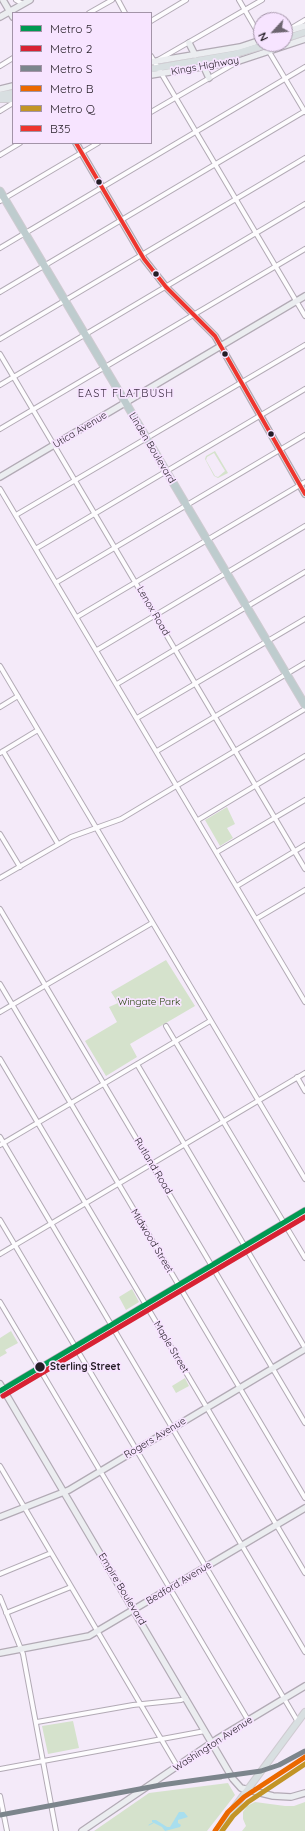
<!DOCTYPE html>
<html>
<head>
<meta charset="utf-8">
<style>
  body { margin:0 }
  #map { position:relative; width:305px; height:1831px; overflow:hidden; background:#f4eaf9; font-family:Quicksand,sans-serif }
  canvas { display:block }
  .legend { position:absolute; left:12px; top:12px; width:140px; height:132px; box-sizing:border-box; background:#f7e4ff; border:1px solid #a394a8; margin:0; padding:5px 7px; list-style:none; font-size:12px; color:#241d26 }
  .legend li { display:flex; align-items:center; gap:8px; height:20px }
  .legend b { width:20px; border:1px solid #a394a8 }
  .north { position:absolute; left:253px; top:12px; width:40px; height:40px; box-sizing:border-box; background:#f7e4ff; border:1px solid #a394a8; border-radius:50%; rotate:244deg; font-size:11px; font-weight:700; line-height:16px; text-align:center; color:#241d26 }
  .north::after { content:''; display:block; margin:auto; width:14px; height:18px; background:#6d6570; clip-path:polygon(50% 0,100% 100%,50% 72%,0 100%) }
</style>
</head>
<body>
<div id="map">
<canvas width="305" height="1831"></canvas>
<ul class="legend">
<li><b style="height:5px;background:#009952"></b>Metro 5</li>
<li><b style="height:5px;background:#d82233"></b>Metro 2</li>
<li><b style="height:5px;background:#7c858c"></b>Metro S</li>
<li><b style="height:5px;background:#eb6800"></b>Metro B</li>
<li><b style="height:5px;background:#c29426"></b>Metro Q</li>
<li><b style="height:5px;background:#ee352e"></b>B35</li>
</ul>
<div class="north">N</div>
</div>
<script>
const ctx = document.querySelector('canvas').getContext('2d');
ctx.lineJoin = 'round';
function fill(path, color) { ctx.fillStyle = color; ctx.fill(path, 'evenodd'); }
const poly = rows => new Path2D(rows.map(r => 'M' + r).join(''));
function strokePath(path, color, width, dash) { ctx.strokeStyle = color; ctx.lineWidth = width; ctx.lineCap = dash ? 'butt' : 'round'; ctx.setLineDash(dash || []); ctx.stroke(path); }
function write(font, color, halo, rows, align = 'center') {
  ctx.font = font + ' Quicksand,sans-serif'; ctx.lineWidth = 3.5; ctx.setLineDash([]); ctx.textBaseline = 'middle'; ctx.strokeStyle = halo; ctx.fillStyle = color; for (const [text, x, y, turn = 0] of rows) {
    ctx.save(); ctx.translate(x, y); ctx.rotate((+turn || 0) * Math.PI / 180); ctx.textAlign = isNaN(turn) ? turn : align; if (halo) ctx.strokeText(text, 0, 0); ctx.fillText(text, 0, 0); ctx.restore();
  }
}
fill(poly([
  [215,451,228,473,218,478,214,476,205,459,206,456],
  [214,453,225,471,218,477,215,476,206,460,207,457],
  [227,807,235,824,227,828,233,838,220,846,205,820],
  [166,960,195,1006,130,1044,137,1057,106,1076,85,1041,117,1022,109,1007,118,1003,111,992],
  [132,1289,139,1302,126,1310,119,1297],
  [11,1331,18,1343,5,1350,7,1353,0,1357,0,1338],
  [185,1378,189,1386,176,1393,172,1386],
  [73,1721,79,1748,48,1754,42,1726],
  [228,1783,235,1795,207,1831,94,1831,149,1793],
  [255,1802,285,1806,294,1806,305,1802,305,1831,242,1831,246,1826,243,1819,243,1812,247,1806]
]), '#d5e2cc');
fill(poly([
  [179,1812,184,1812,188,1817,178,1820,178,1823,181,1825,180,1827,165,1831,162,1827,152,1822,152,1820,156,1820,167,1827,170,1827]
]), '#a8deee');
strokePath(poly([
  [149,1825,153,1823]
]), '#a8deee', 1);
const street = poly([
  [16,0,23,4],
  [118,0,125,13],
  [239,0,261,38],
  [89,13,112,0],
  [151,21,186,0],
  [290,29,305,20],
  [268,50,305,112],
  [151,56,305,316],
  [158,60,262,0],
  [0,66,13,58],
  [0,111,13,103],
  [151,112,237,62],
  [0,155,20,143],
  [0,201,98,143],
  [0,248,305,67],
  [0,292,305,111],
  [0,339,305,158],
  [0,354,305,869],
  [0,385,305,204],
  [0,429,305,249],
  [0,489,305,1002],
  [16,515,305,345],
  [37,548,305,389],
  [57,582,305,435],
  [77,617,305,482],
  [97,650,305,526],
  [0,666,305,1179],
  [117,684,305,572],
  [0,707,18,696],
  [137,718,305,619],
  [3,751,58,844],
  [157,751,305,663],
  [0,753,38,730],
  [198,820,305,756],
  [0,834,20,867],
  [217,852,305,800],
  [0,878,71,837,121,819,305,709],
  [237,886,305,845],
  [0,909,305,1423],
  [256,919,305,890],
  [0,984,305,1498],
  [0,1012,152,923],
  [166,1026,305,1258],
  [0,1059,305,1573],
  [137,1064,305,1348],
  [297,1077,305,1091],
  [0,1137,305,1652],
  [0,1145,210,1021],
  [0,1220,298,1722],
  [0,1254,305,1073],
  [0,1302,248,1720],
  [0,1466,177,1766],
  [0,1574,51,1553],
  [0,1597,23,1654,56,1831],
  [6,1613,71,1587],
  [37,1722,133,1705,181,1700,186,1698],
  [0,1769,205,1731],
  [0,1796,7,1831]
]);
const secondary = poly([
  [3,0,13,17],
  [0,17,30,0],
  [285,32,305,26],
  [189,43,195,55],
  [151,62,240,47,261,40],
  [204,67,209,78],
  [151,75,239,61,305,39],
  [0,89,13,86],
  [76,143,144,259,166,287,215,336,305,494],
  [0,477,305,296],
  [0,1384,233,1779,241,1788,273,1796,291,1797,305,1793],
  [0,1392,305,1211],
  [0,1517,69,1490,305,1349],
  [0,1653,89,1636,305,1508],
  [82,1831,217,1739,305,1686]
]);
const primary = poly([
  [285,39,305,32],
  [212,60,225,62],
  [151,69,235,54,269,44],
  [0,95,13,93],
  [0,99,13,99],
  [217,1831,305,1712]
]);
const highway = poly([
  [0,191,305,705]
]);
strokePath(street, '#b2aab5', 6);
strokePath(secondary, '#b2aab5', 8);
strokePath(primary, '#cfcbd1', 8);
strokePath(highway, '#cfcbd1', 9);
strokePath(street, '#fdfcfe', 4);
strokePath(secondary, '#ebedf0', 5.5);
strokePath(primary, '#d8dfe1', 6);
strokePath(highway, '#beccce', 7);
strokePath(poly([
  [303,1766,305,1765],
  [190,1782,224,1779]
]), '#cac7cb', 1, [8, 4]);
strokePath(poly([
  [76,143,144,259,166,287,215,336,305,494]
]), '#ee352e', 4);
strokePath(poly([
  [0,1391,305,1210]
]), '#009952', 5);
strokePath(poly([
  [3,1396,305,1217]
]), '#d82233', 5);
strokePath(poly([
  [0,1815,161,1785,261,1771,279,1765,305,1751]
]), '#7c858c', 5);
strokePath(poly([
  [215,1831,228,1812,244,1797,305,1757]
]), '#eb6800', 5);
strokePath(poly([
  [222,1831,233,1816,248,1802,305,1764]
]), '#c29426', 5);
for (const [x, y, r, color] of [
  [99,182,3.5,"#241d26"],
  [156,274,3.5,"#241d26"],
  [225,354,3.5,"#241d26"],
  [271,434,3.5,"#241d26"],
  [40,1367,5.5,"#241d26"]
]) { const dot = new Path2D(); dot.arc(x, y, r, 0, 2 * Math.PI); ctx.fillStyle = color; ctx.fill(dot); strokePath(dot, '#f7e4ff', 1.5); }
write('10px', '#241d26', '#f7e4ff', [
  ["Kings Highway",205,66,-10],
  ["Utica Avenue",80,430,-31],
  ["Linden Boulevard",152,448,59],
  ["Lenox Road",153,611,60],
  ["Rutland Road",153,1166,59],
  ["Midwood Street",152,1241,59],
  ["Maple Street",171,1347,59],
  ["Rogers Avenue",155,1438,-31],
  ["Bedford Avenue",179,1583,-31],
  ["Empire Boulevard",122,1589,59],
  ["Washington Avenue",213,1744,-33]
]);
write('10px', '#1e3d02', '#f7e4ff', [
  ["Wingate Park",149,1002]
]);
write('bold 10px', '#241d26', '#f7e4ff', [
  ["Sterling Street",50,1367]
], 'left');
ctx.letterSpacing = '1px';
write('11px', '#3e2f44', '#f7e4ff', [
  ["EAST FLATBUSH",126,394]
]);
ctx.letterSpacing = '0px';
</script>
</body>
</html>
